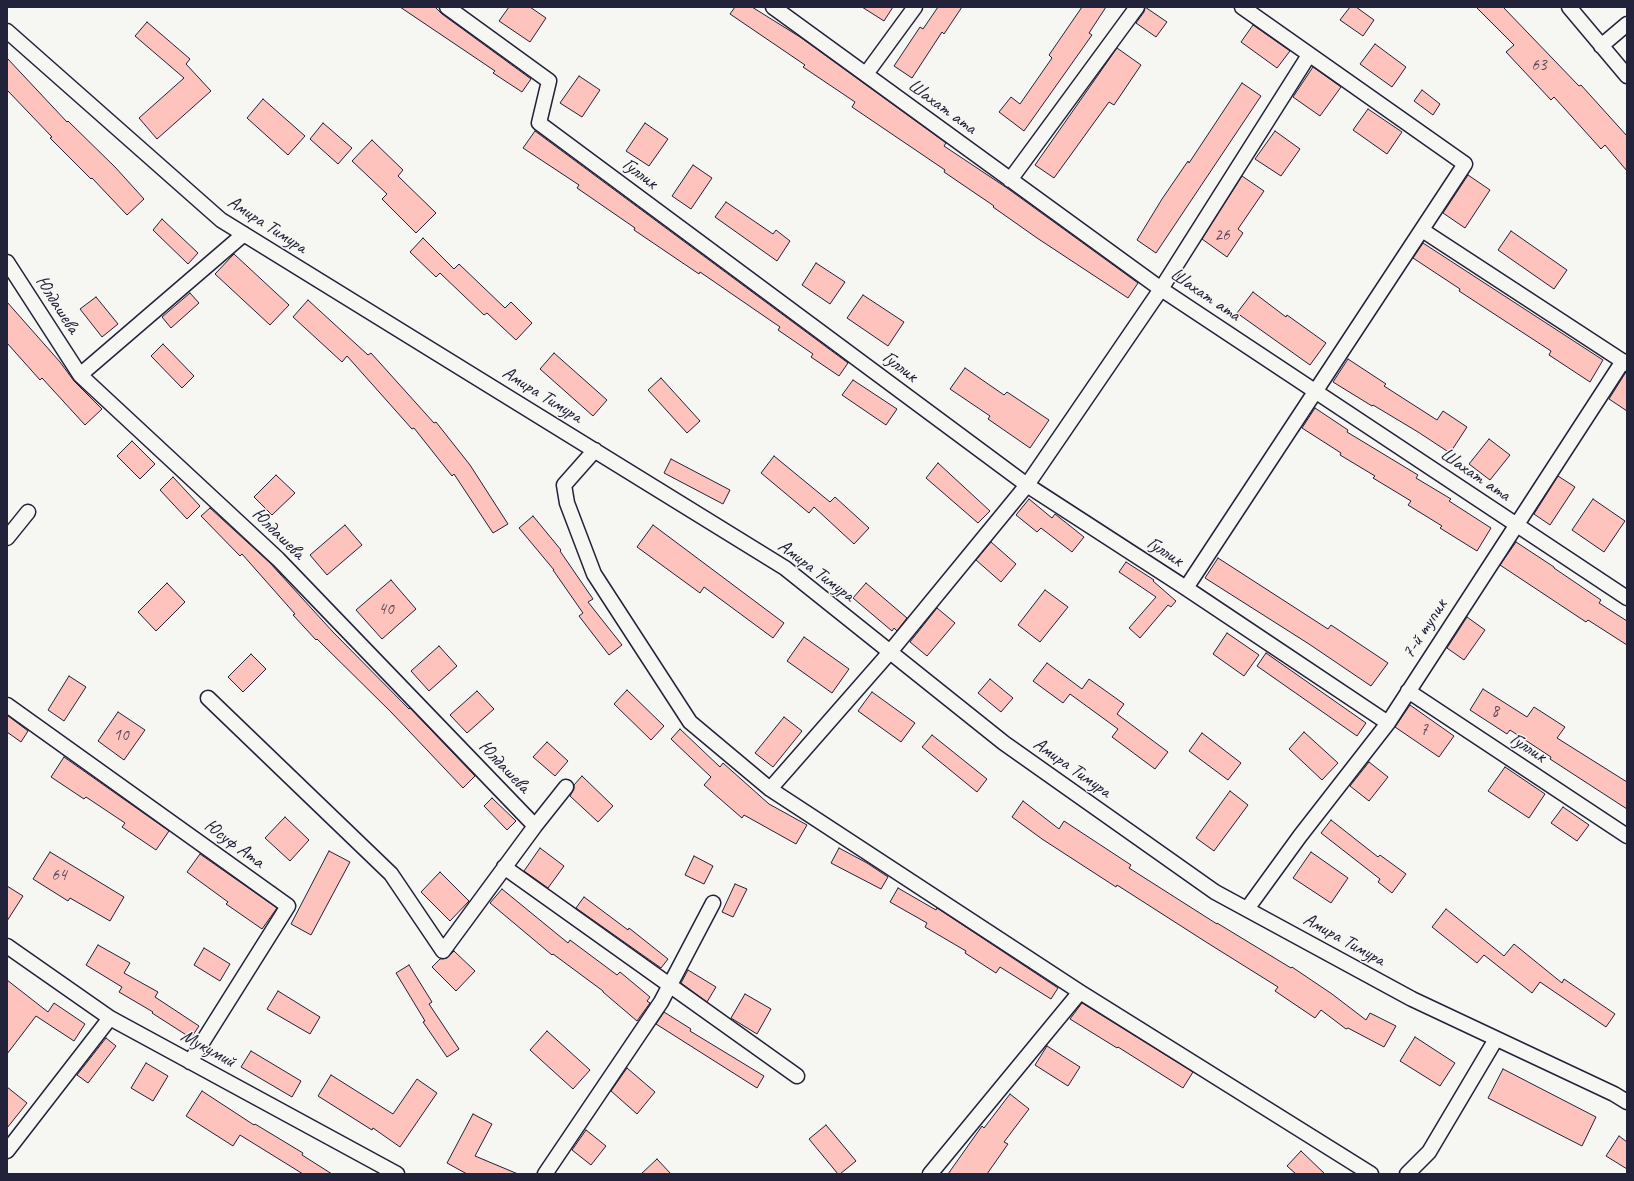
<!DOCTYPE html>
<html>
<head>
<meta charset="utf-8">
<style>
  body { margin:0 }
  #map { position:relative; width:1634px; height:1181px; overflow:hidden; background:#f6f6f2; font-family:Caveat,sans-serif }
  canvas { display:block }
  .frame { position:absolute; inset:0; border:8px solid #22223b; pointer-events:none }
</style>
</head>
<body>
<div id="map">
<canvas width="1634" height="1181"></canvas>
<div class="frame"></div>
</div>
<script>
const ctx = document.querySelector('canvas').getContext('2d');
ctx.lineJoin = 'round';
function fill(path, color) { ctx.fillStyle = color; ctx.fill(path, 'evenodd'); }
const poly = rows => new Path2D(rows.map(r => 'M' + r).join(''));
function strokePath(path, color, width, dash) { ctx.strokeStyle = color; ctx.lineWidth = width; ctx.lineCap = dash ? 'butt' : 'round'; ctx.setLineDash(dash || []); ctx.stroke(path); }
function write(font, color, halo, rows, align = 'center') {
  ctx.font = font + ' Caveat,sans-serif'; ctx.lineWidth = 3; ctx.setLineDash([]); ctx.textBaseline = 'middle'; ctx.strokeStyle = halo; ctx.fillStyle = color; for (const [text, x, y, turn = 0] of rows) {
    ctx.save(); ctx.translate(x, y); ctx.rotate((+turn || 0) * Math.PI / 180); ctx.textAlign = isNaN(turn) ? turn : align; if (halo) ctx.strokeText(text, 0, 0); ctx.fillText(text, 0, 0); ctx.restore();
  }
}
const building = poly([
  [400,7,435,7,442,14,531,79,522,92,493,73,495,71,400,7],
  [509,7,530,7,546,18,530,42,499,21,509,7],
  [735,7,752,7,800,37,946,143,944,146,1007,188,1138,283,1128,298,1037,238,993,207,994,206,944,172,945,170,852,107,855,102,803,67,805,65,730,14,735,7],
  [862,7,893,7,884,21,862,7],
  [938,7,962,7,944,34,942,32,912,78,894,66,920,27,923,29,938,7],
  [1082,7,1106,7,1089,33,1092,35,1024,131,999,112,1011,97,1020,104,1052,58,1049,55,1082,7],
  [1145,7,1167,22,1156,37,1136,23,1144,12,1145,7],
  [1350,7,1356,7,1374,20,1363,36,1340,20,1350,7],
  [1476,7,1503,7,1579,86,1581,85,1627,136,1627,171,1605,145,1601,149,1554,97,1551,100,1506,52,1514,45,1476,7],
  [147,22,190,59,186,64,211,91,157,139,139,118,184,78,135,36,147,22],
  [1253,25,1290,51,1277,68,1241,42,1253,25],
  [1375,44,1406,67,1392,87,1360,64,1375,44],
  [1117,48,1141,65,1114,105,1109,102,1054,178,1035,165,1117,48],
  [7,58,67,122,68,121,115,167,144,199,127,215,92,178,91,179,50,138,52,137,7,90,7,58],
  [1313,67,1341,87,1320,116,1293,97,1313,67],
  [579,76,600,90,582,117,560,103,579,76],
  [1242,83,1261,96,1156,253,1137,240,1162,199,1188,161,1189,163,1242,83],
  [1422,90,1440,104,1433,115,1414,101,1422,90],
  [263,99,305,136,288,155,247,118,263,99],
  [1368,109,1402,132,1387,154,1353,130,1368,109],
  [323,123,352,148,338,164,310,139,323,123],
  [645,123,668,139,649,166,626,151,645,123],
  [535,131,848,363,839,376,811,357,813,354,778,330,780,327,700,272,699,274,634,230,635,228,577,188,579,185,523,148,535,131],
  [1275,131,1300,149,1281,176,1255,159,1275,131],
  [372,140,403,170,398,176,436,213,416,233,382,199,387,194,352,161,372,140],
  [693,165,712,178,691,209,672,196,693,165],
  [1468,175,1490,190,1465,228,1443,213,1468,175],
  [1242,176,1264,191,1238,229,1243,233,1227,257,1202,239,1242,176],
  [726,202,773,234,776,230,790,241,777,261,715,217,726,202],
  [162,219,198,253,188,264,153,230,162,219],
  [1511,231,1567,270,1554,289,1498,250,1511,231],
  [423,238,454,269,459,264,505,308,511,302,532,323,516,340,487,313,484,315,440,273,436,277,410,252,423,238],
  [1423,243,1603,360,1590,382,1549,355,1551,351,1459,291,1460,289,1413,258,1423,243],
  [234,254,289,305,270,325,215,274,234,254],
  [816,263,845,282,830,304,802,285,816,263],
  [1253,292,1286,317,1287,315,1326,343,1310,365,1237,313,1253,292],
  [190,293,199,303,171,328,162,317,190,293],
  [863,295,904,322,888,346,847,318,863,295],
  [96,297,118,324,102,337,80,309,96,297],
  [308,300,368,355,371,353,434,423,436,422,470,465,508,524,493,533,454,474,452,476,414,428,412,429,347,356,342,362,293,317,308,300],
  [7,302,60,362,74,381,102,409,85,425,42,378,40,380,7,343,7,302],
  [163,344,194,376,182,388,151,356,163,344],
  [554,353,607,400,593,416,540,369,554,353],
  [1348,359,1386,384,1384,386,1437,420,1443,411,1467,427,1450,453,1418,432,1373,405,1372,406,1333,382,1348,359],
  [965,368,1004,395,1007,392,1049,420,1030,448,988,419,990,416,950,389,965,368],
  [1626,372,1627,372,1627,411,1609,399,1626,372],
  [661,378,700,421,687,433,648,390,661,378],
  [853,380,897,409,886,425,842,395,853,380],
  [1315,408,1348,430,1347,432,1418,475,1416,478,1451,499,1449,501,1491,528,1477,551,1440,528,1442,526,1408,505,1411,501,1373,478,1375,476,1340,455,1341,453,1302,428,1315,408],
  [1489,439,1510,455,1490,480,1469,464,1489,439],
  [132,441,155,464,140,479,117,456,132,441],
  [774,456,830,502,835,497,869,528,854,544,814,507,809,513,761,473,774,456],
  [671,459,730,490,723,504,664,473,671,459],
  [938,463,990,511,978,523,926,478,938,463],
  [276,475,295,493,272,515,254,497,276,475],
  [1558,476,1575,487,1550,525,1534,514,1558,476],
  [173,477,200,506,187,519,160,490,173,477],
  [1029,499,1052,518,1055,514,1084,537,1072,552,1041,528,1037,532,1016,515,1029,499],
  [1593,499,1625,521,1604,552,1572,530,1593,499],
  [210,508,270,563,333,632,409,709,410,708,475,776,463,788,391,712,317,639,316,640,293,615,295,614,242,554,240,556,201,516,210,508],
  [533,516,561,550,560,551,593,599,588,602,622,645,609,655,579,616,583,613,553,570,554,570,519,528,533,516],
  [345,525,362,545,327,575,310,555,345,525],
  [653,525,784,623,773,638,704,587,700,593,637,547,653,525],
  [991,542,1016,564,1001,582,976,560,991,542],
  [1516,542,1554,567,1554,568,1601,600,1599,603,1627,621,1627,645,1588,620,1586,622,1500,565,1516,542],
  [1218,558,1328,629,1331,625,1388,663,1371,686,1309,644,1205,578,1218,558],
  [1126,562,1154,580,1153,581,1176,601,1171,607,1168,605,1140,638,1129,628,1156,597,1119,572,1126,562],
  [391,580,416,609,382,639,356,610,391,580],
  [167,583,185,602,156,631,138,612,167,583],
  [866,583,907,618,897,631,894,628,892,631,853,598,866,583],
  [1045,590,1068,607,1040,642,1018,625,1045,590],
  [937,608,955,623,927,656,910,642,937,608],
  [1467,617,1485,630,1464,660,1447,648,1467,617],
  [1227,633,1259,655,1244,676,1213,654,1227,633],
  [804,637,849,669,832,693,787,661,804,637],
  [439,646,457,666,429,691,411,671,439,646],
  [1266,653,1366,723,1357,736,1257,666,1266,653],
  [251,654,266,669,243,692,228,677,251,654],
  [1047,663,1082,689,1089,679,1124,704,1117,714,1168,752,1155,769,1112,737,1118,729,1070,694,1063,703,1033,681,1047,663],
  [69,676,86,687,64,721,48,710,69,676],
  [990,679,1013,698,1001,712,978,693,990,679],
  [1483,689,1527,717,1534,707,1565,727,1557,738,1627,782,1627,809,1550,759,1551,757,1510,730,1507,734,1470,710,1483,689],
  [627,690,664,726,651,740,614,704,627,690],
  [477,691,494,709,467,733,450,715,477,691],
  [872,692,915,723,901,742,858,711,872,692],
  [1410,705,1454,736,1439,757,1395,727,1410,705],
  [118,712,145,730,124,760,98,741,118,712],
  [7,715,28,731,21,742,7,732,7,715],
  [784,717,802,731,773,767,755,753,784,717],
  [680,729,720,767,723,763,769,804,807,825,796,844,744,815,742,818,704,785,711,777,671,739,680,729],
  [1304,732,1338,763,1322,780,1289,749,1304,732],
  [1202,733,1241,763,1228,780,1189,751,1202,733],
  [932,735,987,779,977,792,922,747,932,735],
  [547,742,568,761,555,776,533,757,547,742],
  [64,757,169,831,156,850,122,827,125,823,86,797,84,799,51,777,64,757],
  [1369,762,1388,777,1369,801,1350,786,1369,762],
  [1505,767,1545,794,1529,818,1488,791,1505,767],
  [582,776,613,806,598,822,570,796,574,789,574,785,582,776],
  [1230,791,1248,805,1214,851,1196,838,1230,791],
  [492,798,516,821,507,830,484,806,492,798],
  [1023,801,1059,829,1064,821,1131,865,1129,868,1217,924,1217,923,1291,968,1292,967,1332,994,1366,1020,1370,1013,1396,1026,1384,1047,1348,1028,1346,1029,1321,1010,1315,1018,1275,991,1278,987,1206,942,1117,885,1116,887,1042,839,1012,817,1023,801],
  [1563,807,1589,825,1577,841,1551,823,1563,807],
  [285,817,309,840,290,861,265,838,285,817],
  [1331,820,1378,857,1380,855,1406,874,1392,893,1378,882,1380,879,1321,833,1331,820],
  [540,848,564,866,548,888,524,871,540,848],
  [839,848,867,863,888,877,881,889,831,863,839,848],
  [329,851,350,862,311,935,291,924,329,851],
  [50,852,124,897,110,921,70,898,68,901,33,879,50,852],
  [1311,852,1348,878,1331,903,1293,878,1311,852],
  [200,854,277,908,262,929,226,904,228,902,187,872,200,854],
  [694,856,713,866,704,884,685,875,694,856],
  [440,872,469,901,450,921,421,892,440,872],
  [735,884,747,889,733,917,722,912,735,884],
  [7,886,23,896,7,921,7,886],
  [898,888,936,910,937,908,1058,988,1051,999,1000,967,996,973,965,953,966,951,925,927,927,923,890,902,898,888],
  [502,889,568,943,570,940,617,975,620,972,650,997,647,1001,650,1003,637,1021,603,992,603,991,553,954,552,955,490,903,502,889],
  [584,897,628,930,629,928,668,959,661,968,576,908,584,897],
  [1446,909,1504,956,1514,944,1562,983,1564,979,1615,1014,1606,1027,1540,982,1532,993,1484,955,1477,963,1432,927,1446,909],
  [98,945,130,963,124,973,158,992,155,997,199,1026,191,1038,152,1013,153,1012,119,992,122,987,86,965,98,945],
  [204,948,230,964,220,981,194,965,204,948],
  [454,951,475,971,456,991,432,967,440,959,447,958,454,951],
  [409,965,432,1002,429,1004,459,1049,447,1057,423,1022,425,1021,396,973,409,965],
  [688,970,716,987,707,1002,681,983,688,970],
  [7,980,48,1012,54,1003,85,1024,74,1041,36,1016,7,1054,7,980],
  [278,991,320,1017,310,1034,267,1009,278,991],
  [745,994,771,1009,757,1034,731,1018,745,994],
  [1082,1003,1193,1072,1183,1088,1118,1047,1117,1048,1070,1019,1082,1003],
  [664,1012,691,1029,690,1031,764,1076,757,1088,656,1024,664,1012],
  [547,1031,590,1070,573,1089,530,1050,547,1031],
  [1415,1037,1455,1063,1440,1086,1400,1061,1415,1037],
  [106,1038,116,1046,88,1083,77,1075,106,1038],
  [1047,1046,1080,1067,1068,1086,1035,1065,1047,1046],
  [251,1051,301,1081,292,1097,241,1067,251,1051],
  [146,1063,168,1076,153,1101,131,1088,146,1063],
  [627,1068,655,1092,637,1114,611,1091,627,1068],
  [1503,1069,1596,1117,1582,1146,1488,1098,1503,1069],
  [331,1075,393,1114,417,1079,437,1093,400,1147,373,1128,372,1130,318,1096,331,1075],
  [7,1087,27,1103,7,1128,7,1087],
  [202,1091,254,1125,255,1124,303,1153,302,1155,332,1174,303,1174,240,1135,233,1146,186,1116,202,1091],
  [1010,1094,1029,1109,1004,1142,1008,1144,987,1174,948,1174,982,1126,984,1128,1010,1094],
  [473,1114,492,1124,475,1156,518,1174,467,1174,447,1163,473,1114],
  [826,1125,856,1161,840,1174,838,1174,809,1139,826,1125],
  [586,1130,606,1146,591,1165,572,1150,586,1130],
  [1619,1136,1627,1142,1627,1169,1606,1156,1619,1136],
  [1301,1151,1325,1174,1296,1174,1287,1166,1301,1151],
  [657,1159,671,1174,641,1174,657,1159]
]);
fill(building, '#ffc3bd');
strokePath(building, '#22223b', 1);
const minor = poly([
  [447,7,549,81,539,123,1027,485,1186,588,1388,723],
  [773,7,1161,289,1627,598],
  [1569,7,1627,76],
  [7,31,221,220,785,568,1004,743,1215,892,1412,999,1614,1094,1627,1102],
  [1601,46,1627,24],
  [866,74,915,7],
  [1010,180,1137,7],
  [1422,230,1627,364],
  [7,262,80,375,278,559,535,826],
  [80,375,244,234],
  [595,450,564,485,567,503,594,574,690,722,770,789,1080,992,1371,1174],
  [7,538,28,512],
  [1186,588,1465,164,1242,7],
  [1408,691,1627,836],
  [208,698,391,874,443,951,535,826,566,787],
  [7,705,288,906,190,1062],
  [770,789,890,652,1027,485,1161,289,1309,55],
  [504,867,797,1076],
  [1247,909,1300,836,1388,723,1623,361],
  [7,946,110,1018,397,1174],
  [7,1151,110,1018],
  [545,1174,661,1002,713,903],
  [930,1174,1080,992],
  [1407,1174,1429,1152,1496,1039]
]);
strokePath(minor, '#22223b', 17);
strokePath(minor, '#f6f6f2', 14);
write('17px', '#594a5c', null, [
  ["63",1539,66],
  ["26",1222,236],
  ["40",386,610],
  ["8",1495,712],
  ["7",1424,731],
  ["10",121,736],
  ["64",59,876]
]);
write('19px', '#22223b', '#f6f6f2', [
  ["Шахат ата",942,107,36],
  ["Гуллик",640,174,37],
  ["Амира Тимура",267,225,33],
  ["Шахат ата",1205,295,34],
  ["Юлдашева",57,305,57],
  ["Гуллик",900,367,37],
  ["Амира Тимура",542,395,32],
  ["Шахат ата",1475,475,34],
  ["Юлдашева",278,534,44],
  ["Гуллик",1165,552,33],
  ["Амира Тимура",816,571,37],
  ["7-й тупик",1425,629,-57],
  ["Гуллик",1528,748,33],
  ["Юлдашева",504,767,46],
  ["Амира Тимура",1072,768,35],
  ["Юсуф Ата",234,844,36],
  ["Амира Тимура",1344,940,29],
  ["Мукумий",208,1049,29]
]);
</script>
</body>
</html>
